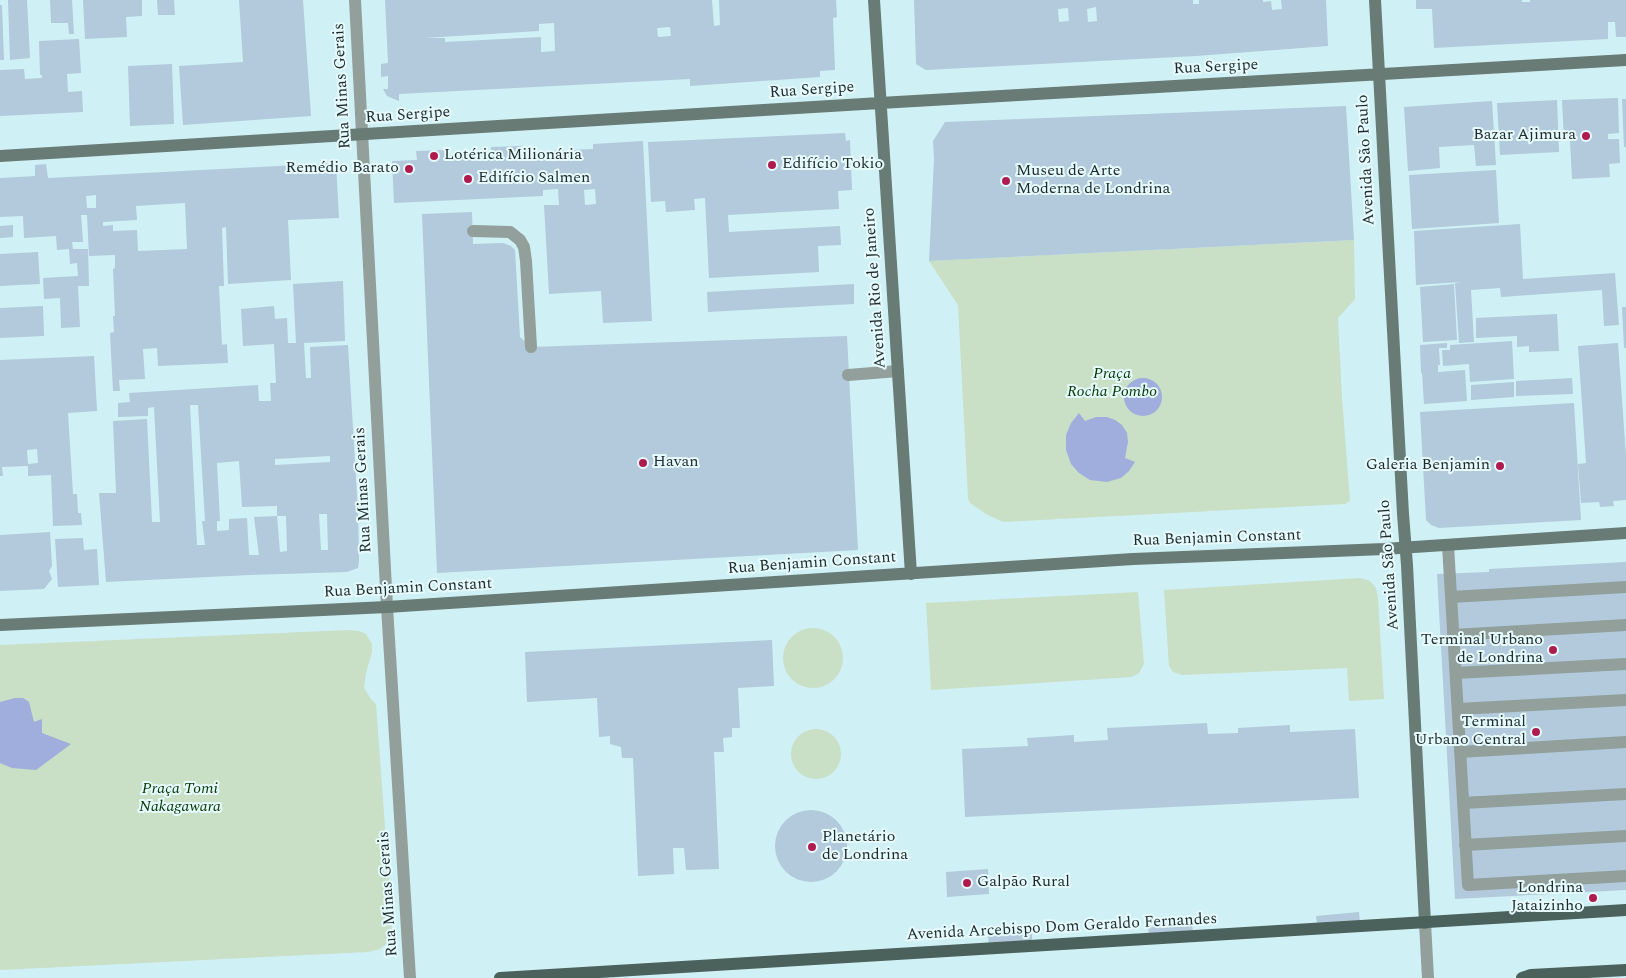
<!DOCTYPE html>
<html>
<head>
<meta charset="utf-8">
<style>
  body { margin:0 }
  canvas { display:block; background:#cff0f5 }
</style>
</head>
<body>
<canvas width="1626" height="978"></canvas>
<script>
const ctx = document.querySelector('canvas').getContext('2d');
ctx.lineJoin = 'round';
function fill(path, color) { ctx.fillStyle = color; ctx.fill(path, 'evenodd'); }
const poly = rows => new Path2D(rows.map(r => 'M' + r).join(''));
function strokePath(path, color, width, dash) { ctx.strokeStyle = color; ctx.lineWidth = width; ctx.lineCap = dash ? 'butt' : 'round'; ctx.setLineDash(dash || []); ctx.stroke(path); }
function write(font, color, halo, rows, align = 'center') {
  ctx.font = font + ' Spectral,serif'; ctx.lineWidth = 4; ctx.setLineDash([]); ctx.textBaseline = 'middle'; ctx.strokeStyle = halo; ctx.fillStyle = color; for (const [text, x, y, turn = 0] of rows) {
    ctx.save(); ctx.translate(x, y); ctx.rotate((+turn || 0) * Math.PI / 180); ctx.textAlign = isNaN(turn) ? turn : align; if (halo) ctx.strokeText(text, 0, 0); ctx.fillText(text, 0, 0); ctx.restore();
  }
}
fill(poly([
  [1354,240,1355,299,1338,318,1342,398,1350,501,1345,504,1003,522,986,514,970,503,968,498,958,305,929,261],
  [1360,578,1370,581,1376,588,1378,598,1384,699,1349,701,1347,668,1182,675,1173,672,1169,666,1164,590],
  [1138,592,1144,664,1139,673,1132,677,931,690,926,603],
  '783 658a30 30 0 1 1 60 0a30 30 0 1 1-60 0Z',
  [348,630,359,631,366,634,372,644,372,652,366,673,364,688,371,699,376,704,392,922,391,938,387,943,380,949,368,952,0,970,0,645],
  '791 754a25 25 0 1 1 50 0a25 25 0 1 1-50 0Z'
]), '#c9dfc6');
fill(poly([
  '1124 397a19 19 0 1 1 38 0a19 19 0 1 1-38 0Z',
  [1079,413,1085,421,1096,417,1107,417,1115,420,1122,425,1127,433,1128,442,1125,458,1135,462,1129,471,1121,478,1107,482,1090,480,1079,473,1071,464,1066,450,1066,435,1071,423],
  [15,698,23,698,29,702,34,722,42,719,42,733,71,744,36,770,12,768,0,763,0,702]
]), '#9faedd');
fill(poly([
  [8,0,27,0,30,58,10,60],
  [50,0,72,0,74,34,69,34,68,23,51,23],
  [83,0,142,0,142,16,126,17,127,37,85,39],
  [157,0,174,0,175,15,158,15],
  [239,0,303,0,311,116,183,125,179,66,243,62],
  [385,0,712,0,714,26,720,25,719,0,836,0,837,17,833,18,835,70,820,71,820,77,690,86,690,79,399,94,399,101,387,96,383,89,388,89,388,76,381,77,381,64,388,63],
  [554,23,555,51,541,52,541,37,445,42,445,38,424,38,539,31,539,24],
  [670,27,671,36,658,37,657,28],
  [914,0,1193,0,1193,4,1199,4,1199,0,1263,0,1263,2,1271,1,1272,10,1282,9,1281,0,1326,0,1328,46,1196,56,926,70,916,64],
  [1096,7,1097,21,1088,22,1087,9],
  [1068,8,1069,21,1059,22,1058,9],
  [1416,0,1522,0,1522,2,1530,2,1530,0,1626,0,1626,37,1616,37,1615,22,1608,22,1608,39,1434,48,1432,9,1416,9],
  [0,5,2,5,4,60,0,60],
  [79,39,81,73,67,74,68,92,82,91,83,112,0,116,0,70,24,69,25,79,42,78,42,75,40,75,39,41],
  [172,64,174,124,130,126,128,66],
  [1618,98,1619,133,1608,134,1608,139,1619,139,1620,163,1609,164,1610,177,1572,179,1570,140,1564,140,1562,100],
  [1622,99,1626,99,1626,147,1624,147],
  [1557,100,1559,152,1500,155,1497,103],
  [1492,101,1496,165,1476,166,1474,145,1439,147,1440,168,1408,171,1404,107],
  [1346,106,1354,240,929,261,934,159,933,141,945,122],
  [845,133,846,141,850,140,852,190,838,191,839,209,728,215,729,232,840,226,841,245,818,246,819,272,709,278,705,198,694,199,695,210,666,212,665,201,651,202,648,142],
  [643,141,652,321,603,323,601,291,549,294,544,205,559,205,558,189,543,190,543,196,394,203,392,161,417,160,416,151,447,150,447,155,491,153,491,147,521,146,522,152,593,149,593,144],
  [595,189,596,204,585,205,584,190],
  [336,163,339,218,288,220,291,280,228,284,226,227,222,228,224,286,219,286,222,345,227,344,228,363,158,366,157,348,143,349,145,379,119,380,120,391,113,391,110,333,114,332,113,316,115,316,113,269,115,268,115,255,89,256,87,215,81,215,83,242,72,242,73,249,88,249,89,286,78,286,80,327,61,328,60,298,44,299,43,278,78,276,77,263,70,264,69,249,57,250,56,236,24,238,23,216,0,217,0,178,35,176,35,165,46,164,48,178],
  [96,195,96,208,87,208,86,196],
  [185,203,187,249,138,251,137,230,113,231,113,225,103,226,103,222,137,220,136,206],
  [1496,170,1499,223,1412,229,1409,175],
  [472,212,473,244,503,243,511,246,515,250,520,337,531,347,847,336,858,550,437,573,422,214],
  [1520,224,1523,279,1615,273,1619,325,1604,326,1602,290,1501,297,1500,288,1471,290,1474,342,1459,343,1455,283,1461,282,1416,285,1414,231],
  [13,225,13,237,0,238,0,226],
  [38,252,40,284,0,286,0,254],
  [343,281,345,341,304,343,306,378,311,378,310,347,348,345,358,512,359,560,358,568,347,572,250,575,106,582,99,493,116,493,113,421,147,419,152,522,160,522,154,407,148,408,148,416,118,417,118,403,130,402,129,393,258,385,259,401,271,401,270,383,276,383,274,344,243,346,241,309,274,306,275,319,287,318,288,343,296,343,293,284],
  [190,405,198,405,205,521,202,521,205,545,197,545],
  [330,456,330,462,275,465,275,459],
  [239,461,242,507,277,506,277,516,254,517,259,555,249,555,247,518,229,519,229,530,217,531,217,521,220,521,217,463],
  [319,514,327,514,328,550,321,550],
  [277,516,286,516,287,551,280,552],
  [854,284,854,304,708,312,707,292],
  [1454,284,1457,340,1423,342,1420,287],
  [43,306,44,336,0,338,0,308],
  [1622,307,1626,307,1626,348,1624,348],
  [1557,314,1559,351,1529,352,1529,346,1517,347,1517,336,1476,338,1476,318],
  [1512,341,1514,379,1470,382,1469,364,1443,366,1442,350,1450,350,1450,345],
  [1447,343,1447,348,1439,348,1440,365,1438,365,1438,372,1465,370,1467,401,1424,404,1422,373,1431,372,1421,373,1420,345],
  [1618,343,1626,456,1626,500,1613,501,1614,506,1600,507,1599,502,1581,503,1578,464,1586,463,1578,346],
  [94,356,97,411,68,413,73,494,77,494,78,513,81,513,82,525,53,526,51,475,28,476,28,466,2,467,3,476,0,476,0,360],
  [37,449,38,463,28,464,27,450],
  [1572,378,1573,394,1516,396,1516,381],
  [1514,382,1514,397,1471,400,1471,385],
  [1574,403,1581,520,1439,528,1431,525,1426,520,1420,412],
  [50,532,52,566,49,571,52,579,44,589,0,591,0,535],
  [83,538,84,550,97,549,99,585,58,587,55,539],
  [1626,562,1626,890,1455,899,1437,574,1489,572,1489,569],
  [772,640,774,686,738,688,740,728,732,728,732,737,723,738,724,752,714,752,719,869,686,870,684,848,673,848,674,874,638,876,633,758,622,758,621,747,610,744,610,736,599,737,597,698,527,702,525,652],
  [1207,723,1208,734,1238,733,1238,728,1290,725,1290,732,1355,729,1359,798,965,817,962,749,1028,746,1027,738,1074,735,1074,742,1108,740,1107,728],
  '775 846a36 36 0 1 1 72 0a36 36 0 1 1-72 0Z',
  [988,869,989,894,947,897,946,872],
  [1359,912,1360,922,1317,925,1316,916],
  [1192,924,1193,933,1149,936,1148,927],
  [1032,934,1032,943,989,945,988,936]
]), '#b2cadb');
strokePath(poly([
  [473,231,510,232,520,240,524,247,526,261,531,347],
  [848,375,898,371],
  [1448,545,1468,885,1626,876],
  [1451,597,1626,587],
  [1453,635,1626,625],
  [1456,673,1626,664],
  [1458,709,1626,700],
  [1460,752,1626,742],
  [1463,803,1626,794],
  [1465,845,1626,836]
]), '#929f9b', 12);
strokePath(poly([
  [355,0,387,607,410,978],
  [1425,923,1428,978]
]), '#929f9b', 12);
strokePath(poly([
  [874,0,911,574],
  [1375,0,1403,514,1407,565,1425,923],
  [0,156,880,103,1626,60],
  [0,625,387,607,1133,559,1384,549,1626,533]
]), '#687b75', 12);
strokePath(poly([
  [500,978,1626,910],
  [1522,978,1531,975,1626,970]
]), '#4a625b', 12);
for (const [x, y, r, color] of [
  [1586,136,5,"#ae1c4f"],
  [434,156,5,"#ae1c4f"],
  [772,165,5,"#ae1c4f"],
  [409,169,5,"#ae1c4f"],
  [468,179,5,"#ae1c4f"],
  [1006,181,5,"#ae1c4f"],
  [643,463,5,"#ae1c4f"],
  [1500,466,5,"#ae1c4f"],
  [1553,650,5,"#ae1c4f"],
  [1536,732,5,"#ae1c4f"],
  [812,847,5,"#ae1c4f"],
  [967,883,5,"#ae1c4f"],
  [1593,898,5,"#ae1c4f"]
]) { const dot = new Path2D(); dot.arc(x, y, r, 0, 2 * Math.PI); ctx.fillStyle = color; ctx.fill(dot); strokePath(dot, '#e7fbfe', 2); }
write('16px', '#1d2a2b', '#e7fbfe', [
  ["Rua Sergipe",1216,68,-3],
  ["Rua Minas Gerais",343,86,-93],
  ["Rua Sergipe",812,91,-4],
  ["Rua Sergipe",408,116,-4],
  ["Avenida São Paulo",1367,160,-93],
  ["Avenida Rio de Janeiro",876,288,-94],
  ["Rua Minas Gerais",364,490,-93],
  ["Rua Benjamin Constant",1217,539,-2],
  ["Rua Benjamin Constant",812,564,-4],
  ["Avenida São Paulo",1390,565,-94],
  ["Rua Benjamin Constant",408,589,-3],
  ["Rua Minas Gerais",389,894,-94],
  ["Avenida Arcebispo Dom Geraldo Fernandes",1062,928,-3]
]);
write('16px', '#1d2a2b', '#e7fbfe', [
  ["Bazar Ajimura",1576,136,"right"],
  ["Lotérica Milionária",444,156],
  ["Edifício Tokio",782,165],
  ["Remédio Barato",399,169,"right"],
  ["Museu de Arte",1016,172],
  ["Moderna de Londrina",1016,190],
  ["Edifício Salmen",478,179],
  ["Havan",653,463],
  ["Galeria Benjamin",1490,466,"right"],
  ["Terminal Urbano",1543,641,"right"],
  ["de Londrina",1543,659,"right"],
  ["Terminal",1526,723,"right"],
  ["Urbano Central",1526,741,"right"],
  ["Planetário",822,838],
  ["de Londrina",822,856],
  ["Galpão Rural",977,883],
  ["Londrina",1583,889,"right"],
  ["Jataizinho",1583,907,"right"]
], 'left');
write('italic 16px', '#013700', '#e7fbfe', [
  ["Praça",1112,375],
  ["Rocha Pombo",1112,393],
  ["Praça Tomi",180,790],
  ["Nakagawara",180,808]
]);
</script>
</body>
</html>
